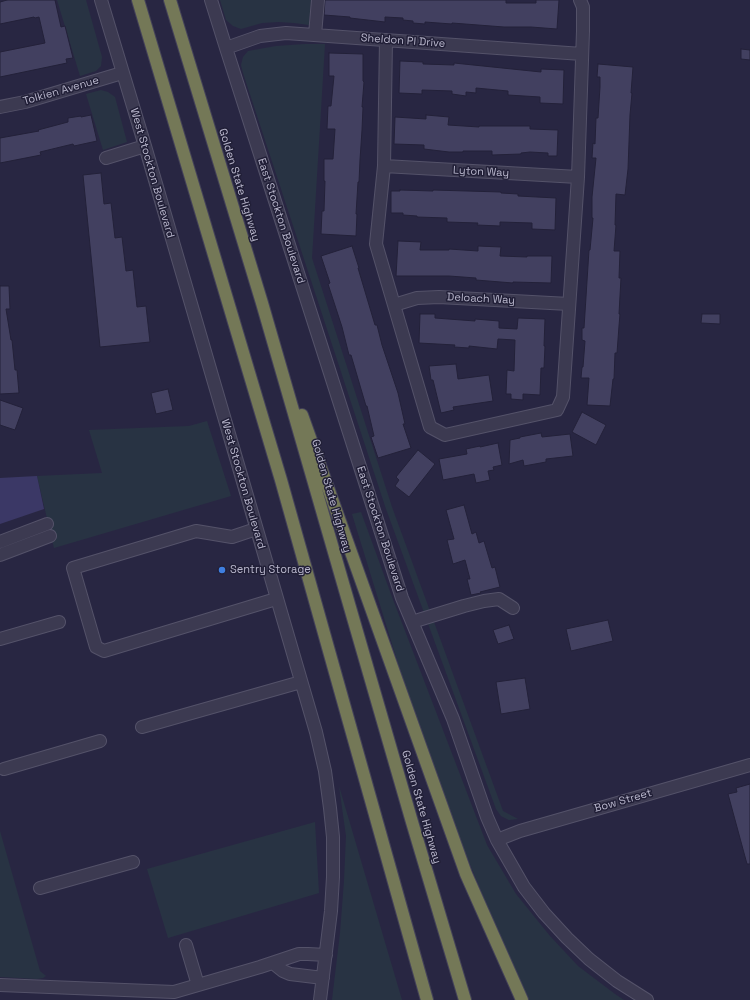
<!DOCTYPE html>
<html>
<head>
<meta charset="utf-8">
<style>
  body { margin:0 }
  canvas { display:block; background:#282642 }
</style>
</head>
<body>
<canvas width="750" height="1000"></canvas>
<script>
const ctx = document.querySelector('canvas').getContext('2d');
ctx.lineJoin = 'round';
function fill(path, color) { ctx.fillStyle = color; ctx.fill(path, 'evenodd'); }
const poly = rows => new Path2D(rows.map(r => 'M' + r).join(''));
function strokePath(path, color, width, dash) { ctx.strokeStyle = color; ctx.lineWidth = width; ctx.lineCap = dash ? 'butt' : 'round'; ctx.setLineDash(dash || []); ctx.stroke(path); }
function write(font, color, halo, rows, align = 'center') {
  ctx.font = font + ' "Space Grotesk",sans-serif'; ctx.lineWidth = 3; ctx.setLineDash([]); ctx.textBaseline = 'middle'; ctx.strokeStyle = halo; ctx.fillStyle = color; for (const [text, x, y, turn = 0] of rows) {
    ctx.save(); ctx.translate(x, y); ctx.rotate((+turn || 0) * Math.PI / 180); ctx.textAlign = isNaN(turn) ? turn : align; if (halo) ctx.strokeText(text, 0, 0); ctx.fillText(text, 0, 0); ctx.restore();
  }
}
fill(poly([
  [57,0,86,0,102,57,101,66,96,71,80,76],
  [220,0,311,0,309,25,294,23,279,22,262,23,241,29,233,26,226,20],
  [305,44,325,44,312,258,392,507,503,811,518,819,509,820,501,816,496,809,386,509,243,73,241,65,243,57,248,51,276,46],
  [101,90,108,92,115,97,127,142,103,150,86,94],
  [207,421,231,496,54,548,37,476,102,473,89,430,189,426],
  [361,512,392,597,487,845,516,894,550,936,578,966,615,994,624,1000,529,1000,492,918,464,850,409,699,352,514],
  [339,786,402,1000,332,1000,340,933,344,881,346,836],
  [315,822,319,893,168,938,147,869],
  [0,831,40,971,46,976,43,978,37,979,0,977]
]), '#283343');
fill(poly([
  [37,476,44,509,0,524,0,478]
]), '#3b3866');
const building = poly([
  [7,0,55,0,61,27,65,26,73,58,66,59,67,63,0,77,0,52,45,43,39,17,35,18,34,17,0,24,0,2,7,0],
  [325,0,506,0,506,3,536,3,536,0,559,0,557,29,531,27,504,27,452,23,452,24,425,22,425,24,413,23,413,21,403,20,403,18,385,17,385,22,350,18,350,17,324,15,325,0],
  [741,49,750,50,750,60,741,59,741,49],
  [329,53,363,54,363,81,364,82,362,107,363,107,362,130,360,160,359,182,358,182,356,214,357,214,356,236,321,234,322,211,324,211,325,181,324,181,324,159,333,159,335,129,327,129,328,106,331,106,334,76,329,76,329,53],
  [400,61,423,62,423,64,454,65,454,63,541,72,541,69,564,70,563,104,540,103,540,97,508,95,508,91,476,88,476,93,466,92,466,96,452,94,452,91,422,90,422,94,399,93,400,61],
  [598,64,633,67,631,93,632,93,630,115,628,169,625,195,616,194,615,225,616,225,614,251,620,251,619,278,621,278,619,314,620,314,619,326,617,353,615,353,614,379,613,379,610,406,587,405,589,378,581,378,582,367,583,367,585,341,582,340,582,328,584,328,589,250,590,250,593,218,592,218,592,197,596,158,592,158,593,143,595,144,596,118,598,118,600,87,600,77,597,77,598,64],
  [91,115,97,141,74,146,73,144,40,152,41,155,0,163,0,138,39,131,38,130,68,122,68,118,81,116,81,117,91,115],
  [426,115,449,117,448,125,479,127,479,126,530,126,530,129,558,130,557,156,548,156,548,153,530,152,521,153,521,154,492,155,492,151,463,151,463,152,449,152,424,149,424,145,394,144,395,117,426,119,426,115],
  [101,173,104,204,111,203,115,238,122,237,126,271,133,270,137,307,146,306,150,342,100,347,83,175,101,173],
  [400,190,433,191,433,190,501,192,501,193,518,194,518,196,556,198,555,230,532,229,532,223,500,222,500,226,477,225,478,223,447,222,447,218,417,217,417,216,403,215,403,213,391,213,391,191,400,191,400,190],
  [398,241,421,242,420,250,449,250,449,249,478,251,478,246,501,247,500,256,527,257,527,256,552,256,551,283,513,282,513,283,476,280,476,278,449,276,396,276,398,241],
  [352,246,359,268,358,268,375,325,377,325,382,345,398,393,405,424,403,424,411,448,378,458,371,437,374,436,367,406,366,406,351,355,349,355,342,327,328,284,330,283,321,256,352,246],
  [0,286,9,286,10,309,6,309,11,340,12,340,15,370,17,370,19,393,0,394,0,286],
  [420,314,435,314,435,318,475,321,475,319,499,321,499,328,517,329,518,318,545,319,544,346,545,346,544,368,541,368,540,395,523,394,523,400,511,399,511,394,506,394,507,370,514,371,515,340,498,339,497,349,469,346,469,348,454,347,455,345,419,343,420,314],
  [702,314,720,314,720,324,701,323,702,314],
  [456,364,458,379,489,375,493,401,453,407,454,410,441,413,433,380,431,380,429,366,456,364],
  [168,389,173,410,156,414,151,393,168,389],
  [0,400,23,408,15,430,0,425,0,400],
  [582,412,606,425,596,445,572,432,582,412],
  [541,433,542,437,570,434,573,456,546,459,546,462,524,466,523,460,509,464,510,440,520,438,520,437,541,433],
  [498,443,502,465,493,467,494,470,488,471,490,480,476,483,474,474,443,480,439,459,467,454,466,449,480,446,480,447,498,443],
  [418,450,435,464,409,497,395,486,399,480,396,477,418,450],
  [464,505,472,534,476,532,479,543,484,541,492,568,495,567,500,587,480,592,481,593,471,595,467,579,470,579,465,560,453,564,447,540,454,539,446,510,464,505],
  [608,620,613,641,571,651,566,629,608,620],
  [509,625,514,639,498,644,493,630,509,625],
  [525,678,530,709,501,714,496,682,525,678],
  [750,784,750,864,747,864,728,794,737,792,736,788,750,784]
]);
fill(building, '#424060');
strokePath(building, '#232139', 1);
const minor = poly([
  [101,0,145,146,316,732,325,771,330,808,333,837,333,877,331,911,320,1000],
  [211,0,226,48,402,598,453,719,487,817,497,840,524,887,544,913,567,938,589,959,617,981,647,1000],
  [315,35,318,0],
  [386,40,384,166,376,244,430,427,445,435,557,410,563,397,578,177,583,31,583,7,580,0],
  [226,48,260,36,286,33,582,54],
  [0,107,25,102,122,73],
  [106,158,145,146],
  [384,166,578,177],
  [394,305,417,298,439,297,569,304],
  [256,529,232,537,196,531,73,568,96,647,104,651,276,599],
  [0,542,47,524],
  [0,555,50,536],
  [412,622,464,606,484,601,499,599,513,608],
  [0,639,59,622],
  [142,727,301,682],
  [4,769,100,741],
  [497,840,520,831,750,765],
  [40,888,133,862],
  [186,945,198,985],
  [273,963,283,971,290,974,323,978],
  [0,985,174,992,260,967,299,954,308,954,326,955]
]);
const highway = poly([
  [138,0,281,480,427,1000],
  [170,0,262,303,412,822,465,1000],
  [302,415,466,874,522,1000]
]);
strokePath(minor, '#545269', 14);
strokePath(highway, '#444259', 14);
strokePath(minor, '#3c3a51', 12);
strokePath(highway, '#747857', 12);
for (const [x, y, r, color] of [
  [222,570,4,"#3f7fe0"]
]) { const dot = new Path2D(); dot.arc(x, y, r, 0, 2 * Math.PI); ctx.fillStyle = color; ctx.fill(dot); strokePath(dot, '#211f37', 1.5); }
write('11px', '#b9b7cc', '#211f37', [
  ["Sheldon Pl Drive",403,41,4],
  ["Tolkien Avenue",61,91,-16],
  ["Lyton Way",481,172,3],
  ["West Stockton Boulevard",152,173,74],
  ["Golden State Highway",239,185,73],
  ["East Stockton Boulevard",281,221,72],
  ["Deloach Way",481,299,3],
  ["West Stockton Boulevard",243,484,74],
  ["Golden State Highway",331,496,74],
  ["East Stockton Boulevard",380,529,72],
  ["Bow Street",623,801,-16],
  ["Golden State Highway",421,807,74]
]);
write('11px', '#b9b7cc', '#211f37', [
  ["Sentry Storage",230,570]
], 'left');
</script>
</body>
</html>
